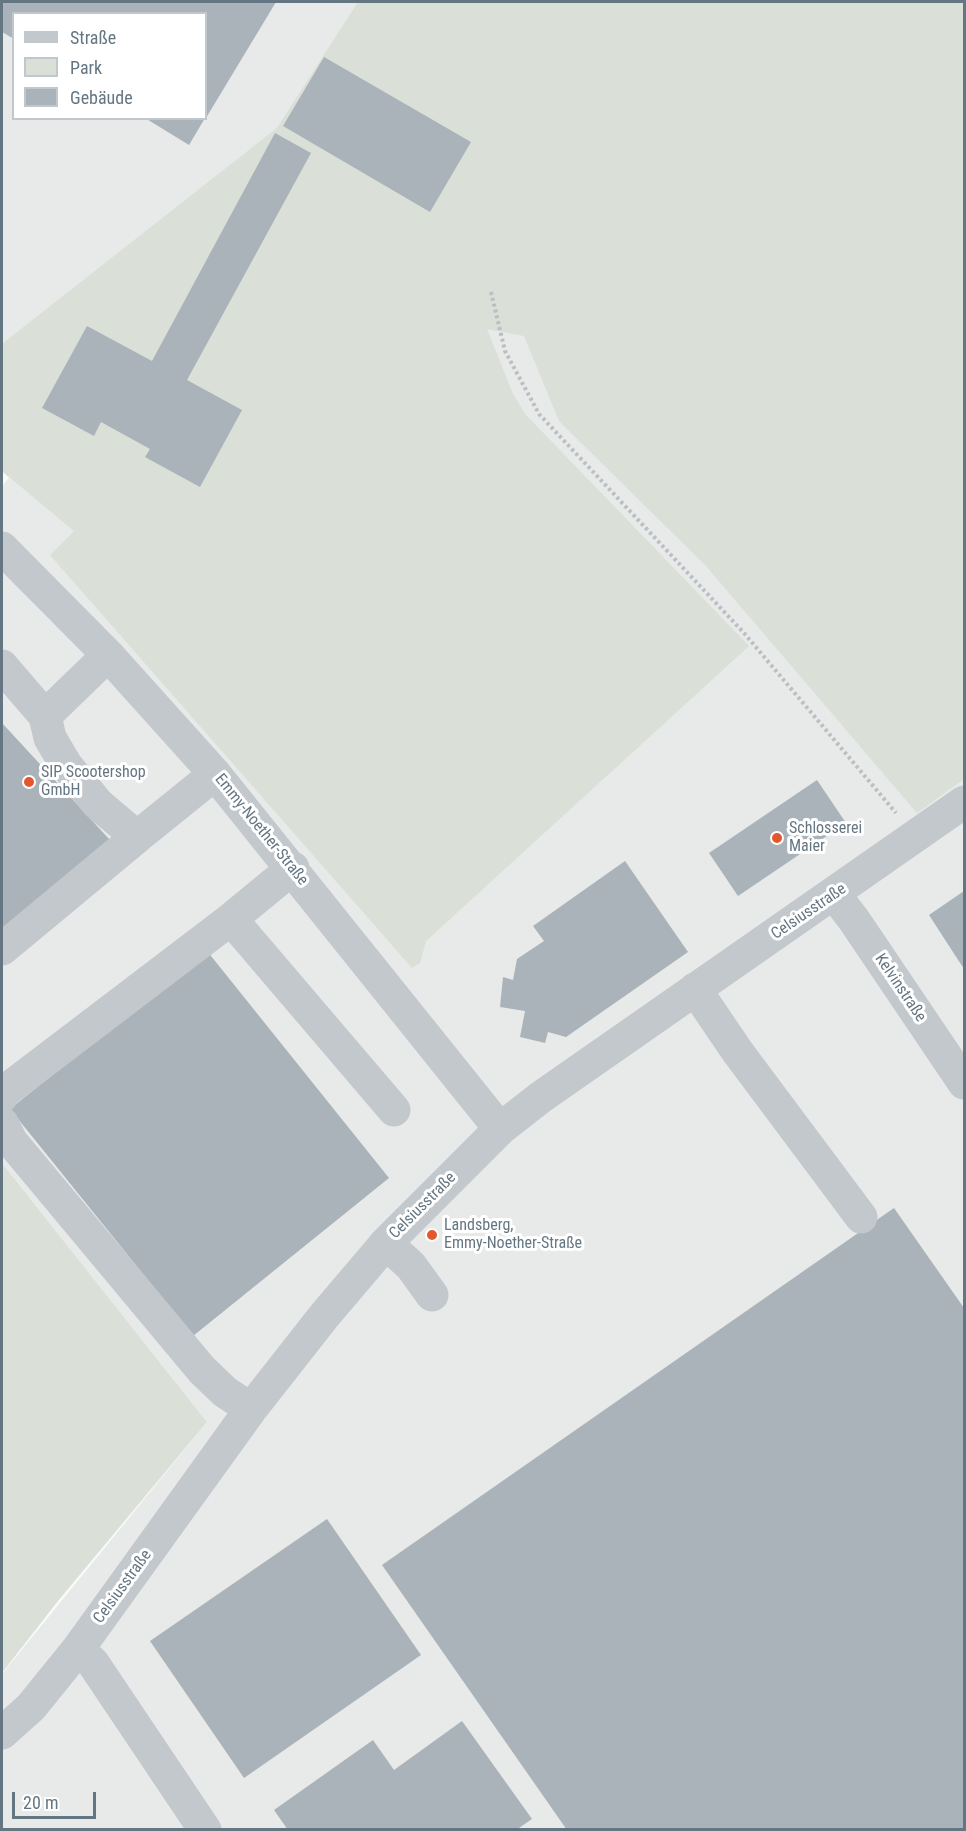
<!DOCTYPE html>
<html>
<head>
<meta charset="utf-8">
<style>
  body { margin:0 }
  #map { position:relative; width:966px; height:1831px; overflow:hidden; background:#fafaf8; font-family:"Roboto Condensed",sans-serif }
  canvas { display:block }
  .frame { position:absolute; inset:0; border:3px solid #657683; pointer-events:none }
  .legend { position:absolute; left:12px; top:12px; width:195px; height:108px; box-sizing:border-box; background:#fff; border:2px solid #c1c8cd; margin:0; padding:8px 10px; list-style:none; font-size:18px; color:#657683 }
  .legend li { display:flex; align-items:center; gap:12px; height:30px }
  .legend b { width:30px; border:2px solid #c1c8cd }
  .scale { position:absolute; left:12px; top:1792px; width:84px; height:27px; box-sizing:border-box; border:3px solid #657683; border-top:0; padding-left:8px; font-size:18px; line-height:21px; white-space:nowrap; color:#657683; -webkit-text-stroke:4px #fff; paint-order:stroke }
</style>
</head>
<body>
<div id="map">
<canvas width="966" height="1831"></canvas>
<div class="frame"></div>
<ul class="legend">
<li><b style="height:8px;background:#c3c8cc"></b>Straße</li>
<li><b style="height:16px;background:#dadfd7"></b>Park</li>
<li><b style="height:16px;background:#aab3b9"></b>Gebäude</li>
</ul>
<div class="scale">20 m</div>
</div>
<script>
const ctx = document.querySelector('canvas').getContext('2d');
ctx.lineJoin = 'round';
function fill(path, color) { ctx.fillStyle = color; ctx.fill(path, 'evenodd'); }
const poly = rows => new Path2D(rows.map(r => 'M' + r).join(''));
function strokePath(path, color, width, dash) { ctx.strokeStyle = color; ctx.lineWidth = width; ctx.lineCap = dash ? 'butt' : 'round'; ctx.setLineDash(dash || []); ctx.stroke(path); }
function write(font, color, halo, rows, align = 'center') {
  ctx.font = font + ' "Roboto Condensed",sans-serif'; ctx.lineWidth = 6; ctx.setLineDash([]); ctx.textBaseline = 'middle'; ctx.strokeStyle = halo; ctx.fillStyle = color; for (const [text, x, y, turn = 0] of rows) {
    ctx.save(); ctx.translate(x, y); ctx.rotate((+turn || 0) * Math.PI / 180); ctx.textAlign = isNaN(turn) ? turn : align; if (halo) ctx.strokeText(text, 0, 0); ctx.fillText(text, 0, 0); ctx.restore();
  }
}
fill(poly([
  [2,2,964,2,964,1829,2,1829,2,1674,207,1422,2,1163,2,486,9,478,2,471],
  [14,14,206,14,206,118,14,118]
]), '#e8e9e9');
fill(poly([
  [358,2,964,2,964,779,917,813,706,566,559,421,524,336,487,329,513,394,526,415,749,646,426,941,420,963,412,968,50,555,74,531,2,471,2,344,277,128],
  [2,1163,207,1422,58,1601,2,1673]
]), '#dadfd7');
fill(poly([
  [2,2,276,2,206,118,206,14,14,14,14,39,2,32],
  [324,57,471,142,430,212,283,126],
  [145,118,205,118,189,145],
  [275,133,311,153,187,380,242,410,200,487,145,457,150,449,101,422,94,436,42,408,87,326,152,361],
  [2,723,110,840,2,930],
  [817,780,846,823,738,896,709,853],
  [625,861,688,952,566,1037,548,1032,545,1043,520,1037,525,1011,500,1007,503,977,513,980,517,959,544,941,533,926],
  [964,891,964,969,929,915],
  [207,951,389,1178,193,1336,10,1109],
  [894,1208,964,1308,964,1830,567,1830,382,1565],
  [327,1519,421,1655,244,1778,150,1641],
  [462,1721,532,1819,516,1830,288,1830,274,1810,373,1740,394,1770]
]), '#aab3b9');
strokePath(poly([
  [491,292,505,351,539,414,744,633,896,813]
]), '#bbbfc2', 4, [3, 3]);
strokePath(poly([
  [2,548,108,655,215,774,500,1129],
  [2,666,45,716,108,655],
  [45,716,50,738,66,765,98,804,137,837,215,774],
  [834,894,854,920,964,1083],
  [231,919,293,868],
  [2,949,137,837],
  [695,989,737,1051,861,1217],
  [2,1096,4,1092,231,919,394,1110],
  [2,1123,11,1141,202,1370,225,1392,251,1409],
  [386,1243,411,1266,432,1295],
  [78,1649,93,1663,205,1830],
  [2,1733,31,1707,78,1649,251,1409,324,1316,386,1243,500,1129,541,1097,964,802]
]), '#c3c8cc', 33);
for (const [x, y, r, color] of [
  [29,782,6,"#e4572e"],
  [777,838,6,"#e4572e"],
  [432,1235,6,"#e4572e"]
]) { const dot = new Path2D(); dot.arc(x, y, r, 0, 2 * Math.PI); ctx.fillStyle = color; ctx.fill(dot); strokePath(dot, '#fff', 2); }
write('16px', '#657683', '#fff', [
  ["SIP Scootershop",41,773],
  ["GmbH",41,791],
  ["Schlosserei",789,829],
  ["Maier",789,847],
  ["Landsberg,",444,1226],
  ["Emmy-Noether-Straße",444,1244]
], 'left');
write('16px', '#657683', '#fff', [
  ["Emmy-Noether-Straße",261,830,51],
  ["Celsiusstraße",809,912,-34],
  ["Kelvinstraße",900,988,56],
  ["Celsiusstraße",423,1206,-45],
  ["Celsiusstraße",123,1587,-54]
]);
</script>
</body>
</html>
